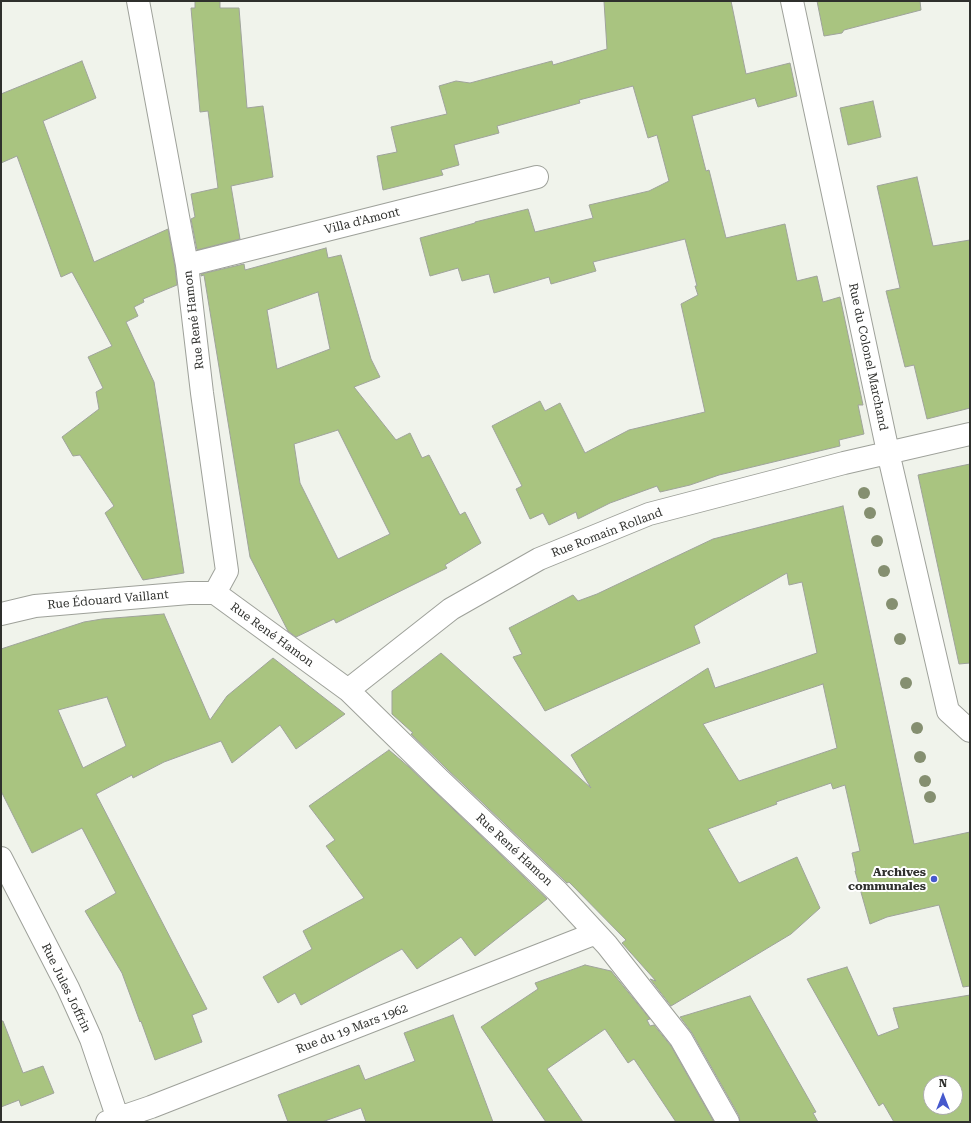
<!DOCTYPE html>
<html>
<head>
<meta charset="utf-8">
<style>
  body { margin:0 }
  #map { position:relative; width:971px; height:1123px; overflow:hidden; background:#f0f3eb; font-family:"Roboto Serif",serif }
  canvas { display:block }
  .frame { position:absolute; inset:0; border:2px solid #2f302d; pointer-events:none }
  .north { position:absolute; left:923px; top:1075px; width:40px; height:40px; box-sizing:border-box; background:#fff; border:1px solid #acacab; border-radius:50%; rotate:0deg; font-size:11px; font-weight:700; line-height:16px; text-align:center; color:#2f302d }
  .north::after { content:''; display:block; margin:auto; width:14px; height:18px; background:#4659cd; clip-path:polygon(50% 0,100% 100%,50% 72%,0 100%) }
</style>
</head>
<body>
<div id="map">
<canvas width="971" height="1123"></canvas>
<div class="frame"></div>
<div class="north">N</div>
</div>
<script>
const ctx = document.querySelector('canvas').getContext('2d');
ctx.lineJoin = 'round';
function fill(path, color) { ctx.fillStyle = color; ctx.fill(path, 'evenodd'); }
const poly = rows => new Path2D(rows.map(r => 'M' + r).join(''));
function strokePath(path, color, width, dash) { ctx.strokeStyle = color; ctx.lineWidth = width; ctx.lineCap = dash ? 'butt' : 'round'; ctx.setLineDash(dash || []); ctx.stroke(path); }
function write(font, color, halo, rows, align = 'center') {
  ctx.font = font + ' "Roboto Serif",serif'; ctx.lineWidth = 4; ctx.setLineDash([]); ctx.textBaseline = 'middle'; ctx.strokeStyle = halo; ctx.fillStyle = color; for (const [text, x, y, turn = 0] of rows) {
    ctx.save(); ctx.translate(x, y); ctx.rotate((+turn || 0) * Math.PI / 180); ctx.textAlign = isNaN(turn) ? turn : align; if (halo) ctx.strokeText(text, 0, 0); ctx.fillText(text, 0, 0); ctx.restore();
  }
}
const building = poly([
  [195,1,220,1,220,8,239,8,247,108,263,106,273,177,231,186,240,239,197,250,191,219,195,217,191,194,218,188,208,111,200,112,191,8,195,8,195,1],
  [604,1,731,1,746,74,790,63,797,96,758,107,755,98,692,116,706,171,709,170,726,238,785,224,797,281,817,276,823,302,840,297,863,405,858,405,864,434,839,440,840,446,719,475,690,485,660,492,657,486,610,503,578,519,576,512,549,525,543,513,530,519,516,489,522,486,492,426,540,401,545,411,560,403,585,453,629,430,705,412,681,304,698,295,695,286,697,286,685,239,593,262,596,271,551,284,549,277,494,293,489,274,462,281,458,268,430,276,420,238,475,223,475,222,528,209,535,232,593,218,589,205,649,191,669,181,657,135,648,138,633,86,579,100,580,103,497,126,499,133,454,145,459,165,441,170,443,175,383,190,377,156,397,152,391,127,447,114,439,86,456,81,470,83,552,61,553,65,607,49,604,1],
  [817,1,920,1,921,10,844,30,842,33,824,36,817,1],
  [82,61,96,98,43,121,94,262,168,229,175,267,177,285,143,299,144,302,134,307,138,316,126,322,154,382,184,573,143,580,105,513,114,506,80,455,73,456,62,437,99,409,96,392,103,388,88,357,112,346,72,272,61,277,17,156,1,163,1,94,82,61],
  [873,101,881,137,848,145,840,108,873,101],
  [917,177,933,246,970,240,970,408,927,419,914,365,905,367,886,291,900,288,877,186,917,177],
  [326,248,328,258,341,255,371,359,380,377,354,387,396,440,410,433,422,458,429,455,460,515,465,512,481,543,445,565,447,568,336,623,334,619,296,637,288,631,250,557,204,275,201,276,201,274,244,264,245,270,326,248],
  [318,292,330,349,277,369,267,310,318,292],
  [338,430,390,534,338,559,300,483,294,444,338,430],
  [970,464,970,663,959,664,918,475,970,464],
  [843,506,914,844,970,832,970,986,963,987,939,905,887,917,870,924,855,871,856,871,852,853,860,851,845,785,833,789,831,783,776,802,777,804,708,829,739,883,797,857,820,908,791,934,671,1006,650,979,656,981,622,943,626,940,569,882,567,883,448,770,411,734,413,733,392,714,392,691,441,653,591,788,571,755,708,668,715,688,817,653,802,582,789,585,787,573,694,626,700,643,545,711,513,657,522,654,509,628,573,595,578,601,597,594,713,539,843,506],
  [823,684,837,748,739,781,703,724,823,684],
  [164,614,210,720,227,696,273,658,345,714,296,749,280,725,232,763,221,741,164,762,133,778,132,775,96,794,207,1009,192,1015,202,1042,155,1060,141,1021,140,1022,122,973,85,911,116,893,82,828,32,853,1,791,1,649,84,622,102,619,164,614],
  [107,697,126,746,83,768,58,710,107,697],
  [389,750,409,767,547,899,475,956,461,937,417,969,402,949,301,1005,295,993,278,1003,263,977,312,949,303,931,364,898,326,846,335,840,309,806,389,750],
  [585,965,611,971,650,1019,647,1020,650,1026,654,1025,671,1046,714,1122,676,1122,634,1059,628,1063,605,1029,547,1069,583,1122,546,1122,481,1027,538,989,535,983,585,965],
  [847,967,878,1036,899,1028,893,1008,970,995,970,1122,894,1122,883,1103,879,1106,807,979,847,967],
  [931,1083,955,1083,955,1107,931,1107,931,1083],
  [750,996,816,1112,813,1113,818,1122,740,1122,739,1116,692,1033,680,1017,750,996],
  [453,1015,493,1122,366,1122,361,1108,322,1122,288,1122,278,1095,359,1065,365,1080,415,1061,404,1033,453,1015],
  [1,1021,3,1021,23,1073,43,1066,54,1093,21,1106,19,1100,1,1107,1,1021]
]);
fill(building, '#a9c480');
strokePath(building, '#9fa39b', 1);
const minor = poly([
  [138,1,187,265,202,393,227,571,215,593],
  [792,1,888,452,948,711],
  [187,265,537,177],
  [215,593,348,690,439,779,557,891,607,945,681,1039,728,1122],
  [1,614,35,606,189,593,215,593],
  [348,690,451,609,539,559,649,514,844,463,970,434],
  [948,711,970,731],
  [1,858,68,988,91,1039,119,1122],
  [107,1122,151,1107,596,933]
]);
strokePath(minor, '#9ea19a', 24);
strokePath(minor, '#fff', 22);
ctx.fillStyle = '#858f70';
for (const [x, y] of [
  [864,493],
  [870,513],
  [877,541],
  [884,571],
  [892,604],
  [900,639],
  [906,683],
  [917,728],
  [920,757],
  [925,781],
  [930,797]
]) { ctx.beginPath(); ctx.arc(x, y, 6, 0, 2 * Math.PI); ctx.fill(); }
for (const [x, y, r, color] of [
  [934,879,4,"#4659cd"]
]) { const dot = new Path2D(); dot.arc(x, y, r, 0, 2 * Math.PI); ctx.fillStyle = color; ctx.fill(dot); strokePath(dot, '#fff', 1.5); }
write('12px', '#2f302d', '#fff', [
  ["Villa d'Amont",362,221,-14],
  ["Rue René Hamon",194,320,-97],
  ["Rue du Colonel Marchand",868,357,78],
  ["Rue Romain Rolland",607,533,-21],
  ["Rue Édouard Vaillant",108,600,-5],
  ["Rue René Hamon",272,635,36],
  ["Rue René Hamon",514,850,43],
  ["Rue Jules Joffrin",66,988,64],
  ["Rue du 19 Mars 1962",352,1029,-21]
]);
write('bold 12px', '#2f302d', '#fff', [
  ["Archives",926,872],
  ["communales",926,886]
], 'right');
</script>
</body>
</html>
